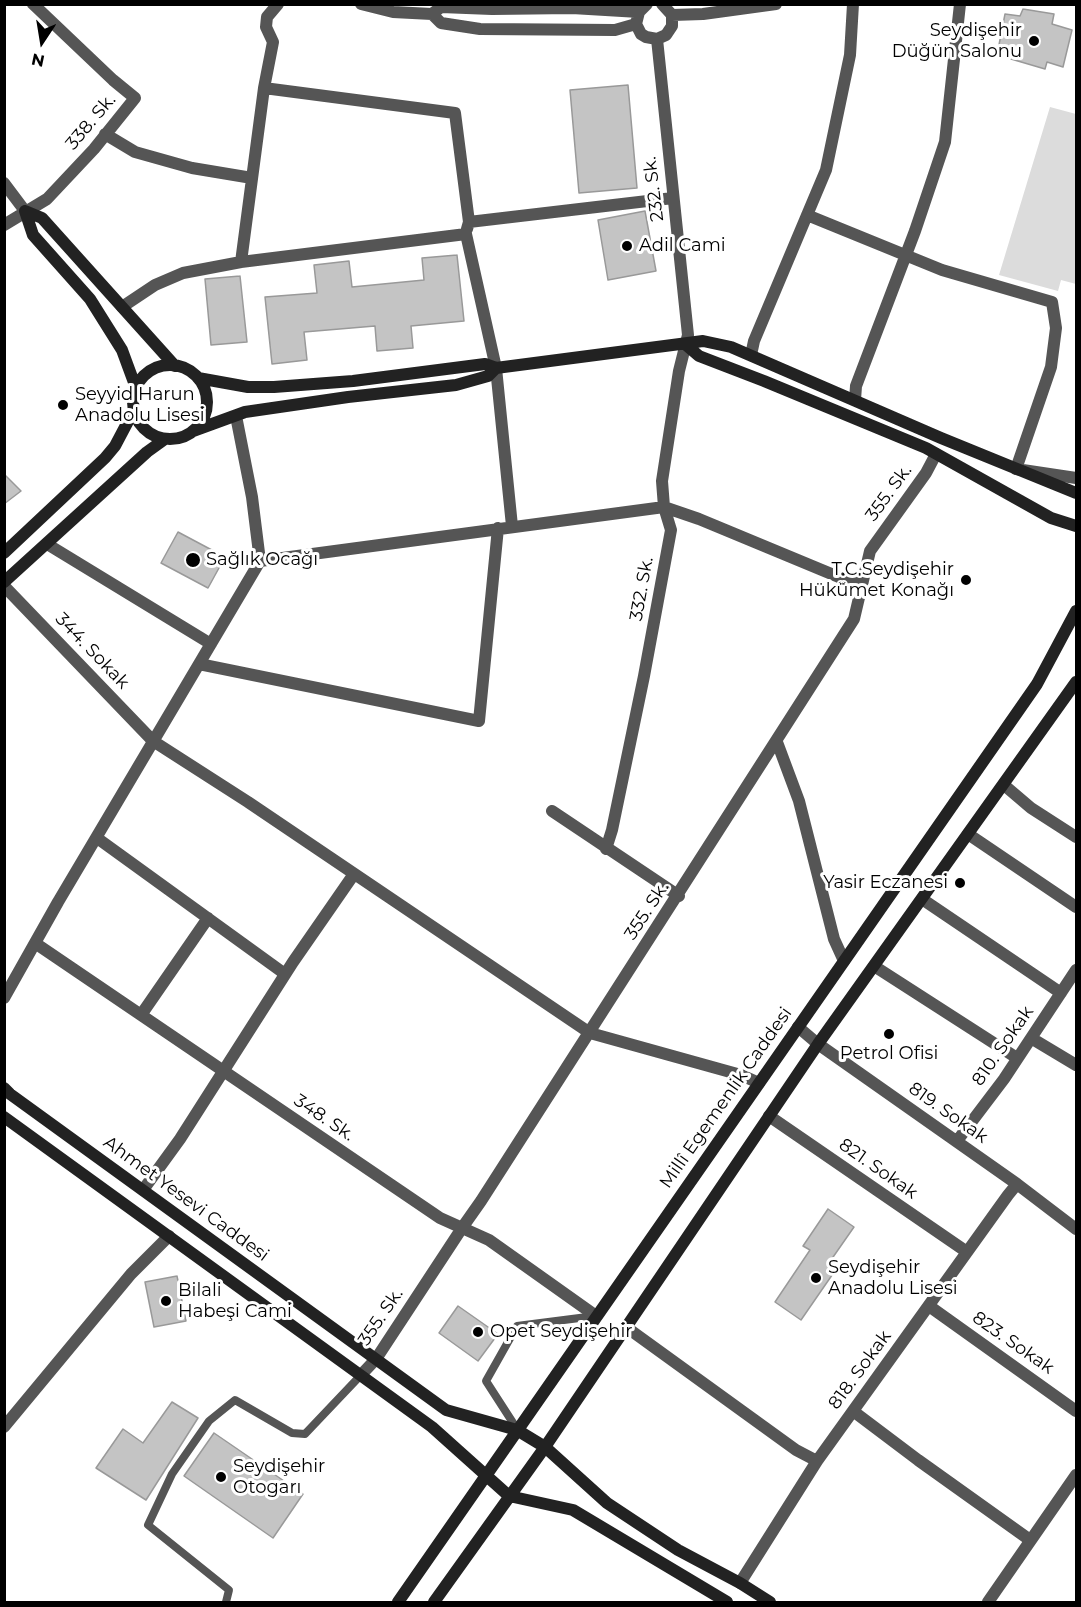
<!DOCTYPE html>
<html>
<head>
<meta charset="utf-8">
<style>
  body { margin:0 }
  #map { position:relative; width:1081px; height:1607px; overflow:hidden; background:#fff; font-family:Montserrat,sans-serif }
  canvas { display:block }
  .frame { position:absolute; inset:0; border:6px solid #000; pointer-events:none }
  .north { position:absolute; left:12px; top:12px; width:60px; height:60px; -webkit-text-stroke:4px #fff; paint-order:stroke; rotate:192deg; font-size:16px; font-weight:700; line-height:24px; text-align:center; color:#000 }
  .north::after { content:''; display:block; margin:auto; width:21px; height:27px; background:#000; clip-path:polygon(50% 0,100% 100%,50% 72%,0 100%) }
</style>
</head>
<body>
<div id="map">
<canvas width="1081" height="1607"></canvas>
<div class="frame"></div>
<div class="north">N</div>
</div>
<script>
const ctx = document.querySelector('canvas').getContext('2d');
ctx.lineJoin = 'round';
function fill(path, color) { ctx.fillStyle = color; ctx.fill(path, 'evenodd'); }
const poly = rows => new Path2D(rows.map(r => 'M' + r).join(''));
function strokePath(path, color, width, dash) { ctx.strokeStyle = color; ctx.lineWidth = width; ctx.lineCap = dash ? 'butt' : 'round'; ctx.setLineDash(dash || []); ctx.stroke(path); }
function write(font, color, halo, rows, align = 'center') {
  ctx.font = font + ' Montserrat,sans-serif'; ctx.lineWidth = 6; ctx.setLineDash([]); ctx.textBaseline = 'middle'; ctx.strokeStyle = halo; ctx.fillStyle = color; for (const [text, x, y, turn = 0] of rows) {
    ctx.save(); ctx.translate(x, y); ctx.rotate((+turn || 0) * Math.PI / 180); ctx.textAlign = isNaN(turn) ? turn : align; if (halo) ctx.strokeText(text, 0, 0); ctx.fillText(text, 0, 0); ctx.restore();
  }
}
fill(poly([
  [1050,107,1076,114,1076,284,1061,280,1058,291,999,275]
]), '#dcdcdc');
const building = poly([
  [1023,9,1054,14,1052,24,1072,30,1063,67,1047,62,1045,69,1011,59,1012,53,998,50,1005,14,1020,16,1023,9],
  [628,85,637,188,579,193,570,90,628,85],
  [645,211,656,271,608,280,598,220,645,211],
  [457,255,464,321,411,326,413,348,377,351,375,326,304,332,307,360,272,364,265,297,317,293,314,265,349,261,352,287,424,280,422,258,457,255],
  [240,276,247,342,211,345,205,279,240,276],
  [4,474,21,491,4,504,4,474],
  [178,532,225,557,208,588,161,563,178,532],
  [828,1209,854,1227,831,1260,839,1265,801,1320,775,1302,810,1250,803,1246,828,1209],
  [177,1276,186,1321,154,1327,145,1282,177,1276],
  [458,1306,498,1334,478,1361,439,1333,458,1306],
  [172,1402,198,1418,146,1500,96,1468,123,1429,143,1443,172,1402],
  [214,1433,303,1494,273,1538,184,1476,214,1433]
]);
fill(building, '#c4c4c4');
strokePath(building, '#999', 1.5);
strokePath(poly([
  [517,1429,486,1381,517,1326,595,1316],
  [226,1602,229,1590,148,1525,172,1474,209,1421,235,1400,292,1433,305,1434,361,1375]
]), '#555', 8);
strokePath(poly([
  [361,4,393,12,432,14],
  [647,4,639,12,636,24,641,34,646,37,657,39,666,35,672,26,672,15,662,4],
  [432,14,441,23,480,29,615,30,636,24],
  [432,14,441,7,492,9,572,8,639,12],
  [672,15,703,14,776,4],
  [264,88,455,113,469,222],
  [105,134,135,152,192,168,252,178],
  [4,183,25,211],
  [807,215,942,270,1052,302,1056,328,1051,367,1016,469,1076,478],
  [4,225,47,199,94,149,135,98,113,80,33,4],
  [467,229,469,222,673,198],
  [241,262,264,88,273,42,266,27,267,17,278,4],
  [122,307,155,285,183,273,241,262,466,234,496,368,512,526],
  [751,355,754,341,826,170,850,55,853,4],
  [855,400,856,386,915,231,945,142,960,4],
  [47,544,211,644],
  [260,561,664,507,699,519,846,580,862,582],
  [4,586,153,741,248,802,590,1033,741,1075,759,1083],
  [199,664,479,721,498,528],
  [777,742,799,801,834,939,844,961],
  [1004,785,1031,808,1076,837],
  [552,811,679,896],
  [968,834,1076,907],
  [97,838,285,974],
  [606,849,612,830,644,676,671,530,664,507,662,481,679,371,688,335,657,39],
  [922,899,1061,993],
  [35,943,440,1218,489,1240,596,1316],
  [874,966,1017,1058],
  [4,998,58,902,260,561,252,497,236,416],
  [141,1015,208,918],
  [798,1027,818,1044,1017,1184,1076,1229],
  [1031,1038,1076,1065],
  [769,1116,967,1252],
  [957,1141,1004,1079,1076,970],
  [143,1190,180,1139,293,962,354,874],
  [929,1306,1076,1411],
  [626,1327,796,1450,817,1461],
  [361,1375,376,1359,462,1228,481,1201,854,619,870,551,926,473,936,454],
  [853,1411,918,1460,1030,1540],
  [4,1427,131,1274,169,1236],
  [740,1583,817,1461,1008,1195,1017,1184],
  [988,1602,1076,1475]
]), '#555', 12);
strokePath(poly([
  [25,211,42,218,175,366],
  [25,211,33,235,90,299,122,350,136,388],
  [685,344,699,356,764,381,926,448,1051,518,1076,526],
  '133 402a37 37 0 1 1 74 0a37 37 0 1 1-74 0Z',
  [198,378,248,387,274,387,353,381,485,364,496,368,703,341,731,347,941,438,1076,493],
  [193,431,245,412,348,397,456,385,488,376,496,368],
  [4,553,105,458,115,446,134,410],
  [4,582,147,452,165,439],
  [4,1088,10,1094,446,1410,517,1430,545,1447,607,1503,678,1550,740,1583,770,1602],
  [4,1117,432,1427,509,1496,573,1510,727,1602],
  [398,1602,1037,684,1076,611],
  [434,1602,545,1447,818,1044,1076,682]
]), '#222', 12);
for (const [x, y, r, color] of [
  [1034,41,6,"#000"],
  [627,246,6,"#000"],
  [63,405,6,"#000"],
  [193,560,8,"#000"],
  [966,580,6,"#000"],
  [960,883,6,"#000"],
  [889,1034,6,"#000"],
  [816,1278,6,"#000"],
  [166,1301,6,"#000"],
  [478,1332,6,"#000"],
  [221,1477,6,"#000"]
]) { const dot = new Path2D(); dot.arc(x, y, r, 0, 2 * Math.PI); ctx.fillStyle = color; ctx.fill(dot); strokePath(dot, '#fff', 2); }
write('18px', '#000', '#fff', [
  ["Seydişehir",1022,31,"right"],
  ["Düğün Salonu",1022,52,"right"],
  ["Adil Cami",639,246],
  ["Seyyid Harun",75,395],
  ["Anadolu Lisesi",75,416],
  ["Sağlık Ocağı",206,560],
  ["T.C.Seydişehir",954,570,"right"],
  ["Hükümet Konağı",954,591,"right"],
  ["Yasir Eczanesi",948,883,"right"],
  ["Petrol Ofisi",889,1054,"center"],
  ["Seydişehir",828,1268],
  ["Anadolu Lisesi",828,1289],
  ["Bilali",178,1291],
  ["Habeşi Cami",178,1312],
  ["Opet Seydişehir",490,1332],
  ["Seydişehir",233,1467],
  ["Otogarı",233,1488]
], 'left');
write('18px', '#000', '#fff', [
  ["338. Sk.",91,122,-50],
  ["232. Sk.",654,189,-97],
  ["355. Sk.",889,493,-54],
  ["332. Sk.",642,589,-80],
  ["344. Sokak",92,651,46],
  ["355. Sk.",647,911,-57],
  ["810. Sokak",1003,1046,-55],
  ["Millî Egemenlik Caddesi",726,1098,-55],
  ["819. Sokak",948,1113,35],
  ["348. Sk.",324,1118,34],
  ["821. Sokak",878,1169,35],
  ["Ahmet Yesevi Caddesi",186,1199,36],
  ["355. Sk.",381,1317,-56],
  ["823. Sokak",1013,1343,35],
  ["818. Sokak",860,1370,-54]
]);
</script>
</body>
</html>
